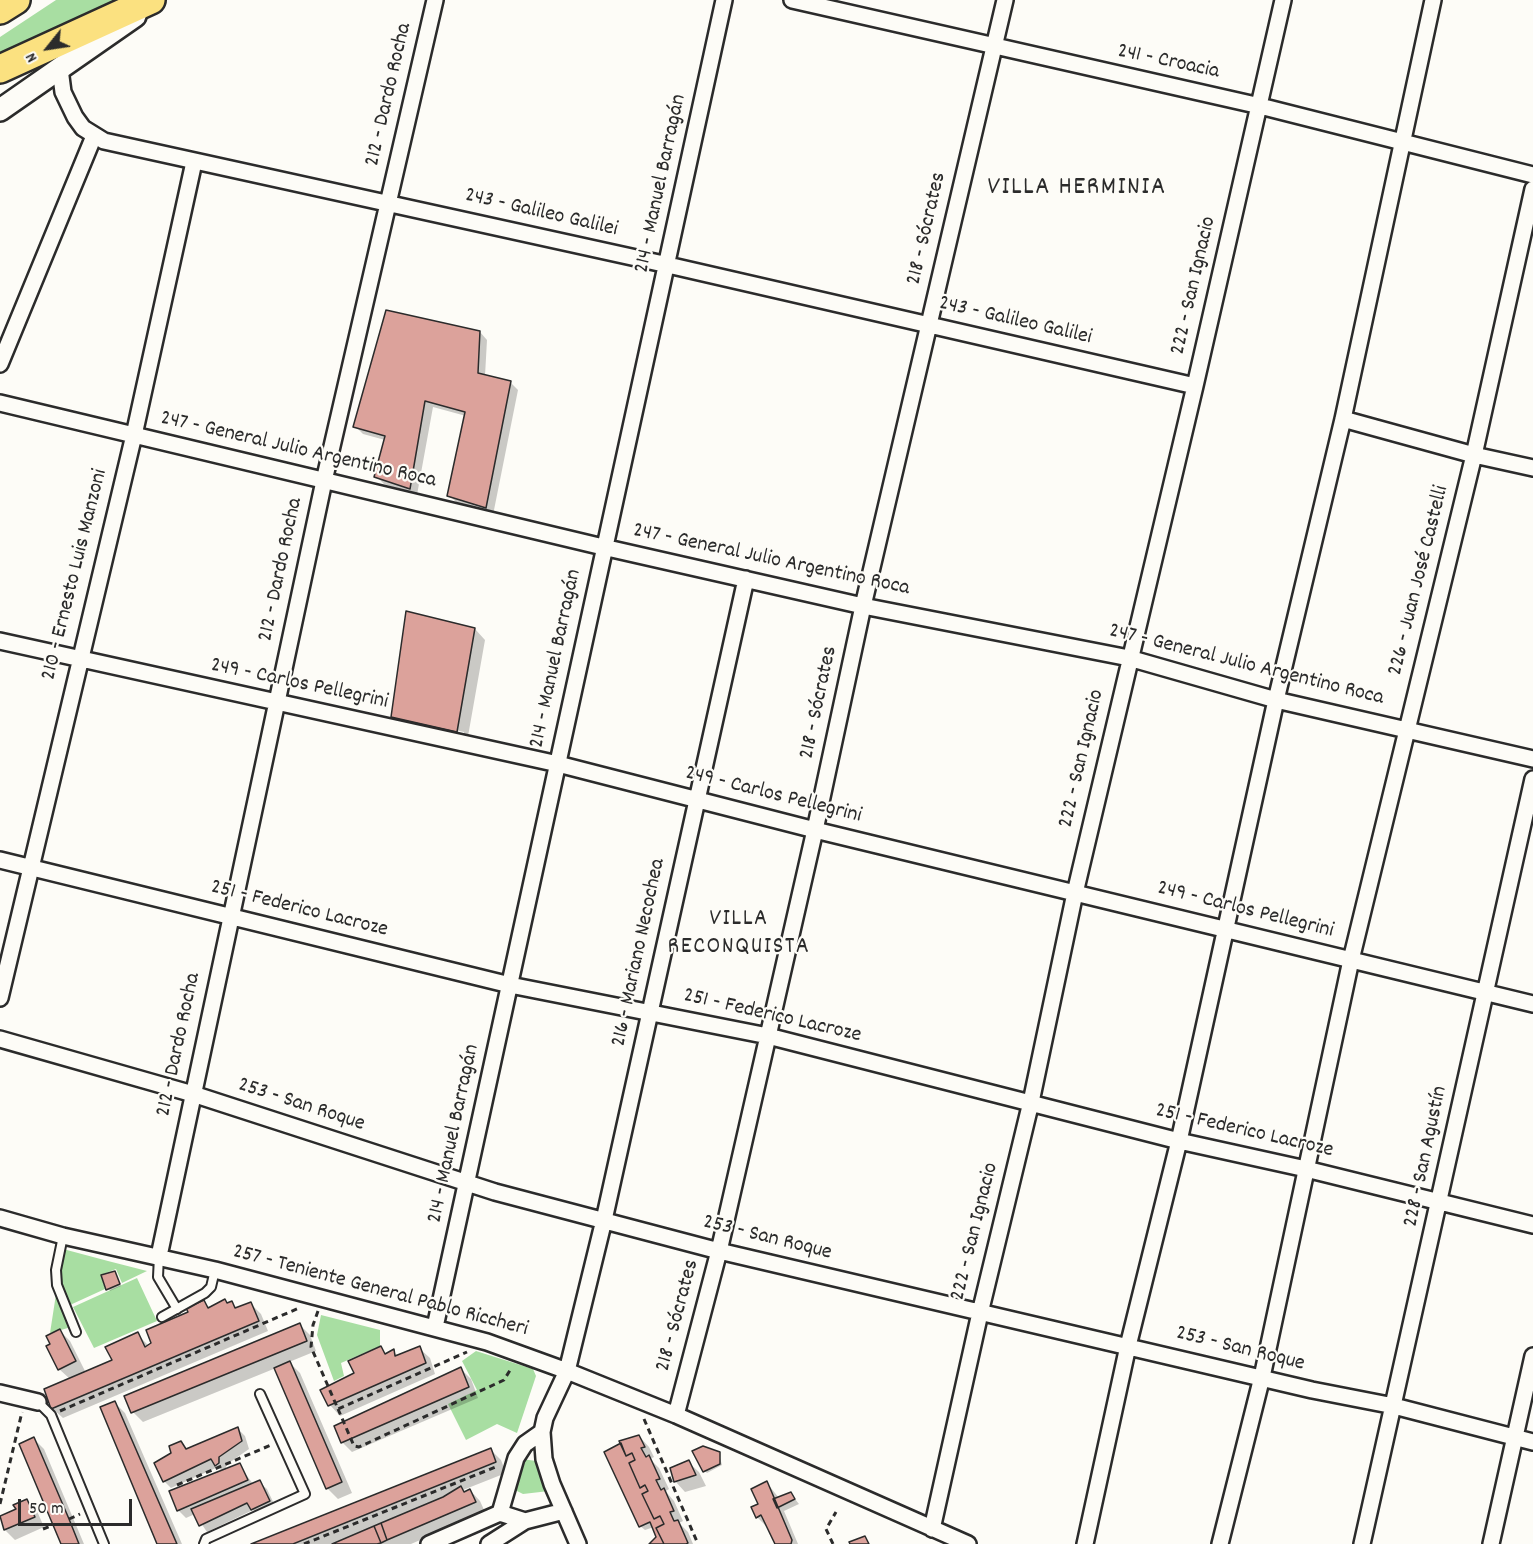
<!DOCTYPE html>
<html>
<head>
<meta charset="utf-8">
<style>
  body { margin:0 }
  #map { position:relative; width:1533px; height:1544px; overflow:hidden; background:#fdfcf7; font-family:Dekko,sans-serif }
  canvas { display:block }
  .north { position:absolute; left:18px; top:18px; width:60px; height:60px; -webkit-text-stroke:4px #fdfcf7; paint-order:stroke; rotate:240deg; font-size:16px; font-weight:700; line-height:24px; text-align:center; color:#2b2b2b }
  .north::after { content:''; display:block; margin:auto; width:21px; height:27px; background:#2b2b2b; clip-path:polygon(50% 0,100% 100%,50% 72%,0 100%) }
  .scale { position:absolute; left:18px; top:1499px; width:114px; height:27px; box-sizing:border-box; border:3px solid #2b2b2b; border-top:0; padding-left:8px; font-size:18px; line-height:21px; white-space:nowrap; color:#2b2b2b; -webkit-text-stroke:4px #fdfcf7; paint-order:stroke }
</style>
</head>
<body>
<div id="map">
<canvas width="1533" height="1544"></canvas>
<div class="north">N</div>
<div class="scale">50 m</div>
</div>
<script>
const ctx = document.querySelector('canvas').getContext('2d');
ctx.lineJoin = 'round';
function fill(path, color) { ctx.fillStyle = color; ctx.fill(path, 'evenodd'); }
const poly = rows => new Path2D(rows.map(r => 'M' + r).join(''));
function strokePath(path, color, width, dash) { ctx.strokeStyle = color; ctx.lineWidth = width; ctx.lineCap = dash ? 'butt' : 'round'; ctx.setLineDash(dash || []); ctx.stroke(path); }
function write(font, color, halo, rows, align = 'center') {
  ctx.font = font + ' Dekko,sans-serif'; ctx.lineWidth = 4.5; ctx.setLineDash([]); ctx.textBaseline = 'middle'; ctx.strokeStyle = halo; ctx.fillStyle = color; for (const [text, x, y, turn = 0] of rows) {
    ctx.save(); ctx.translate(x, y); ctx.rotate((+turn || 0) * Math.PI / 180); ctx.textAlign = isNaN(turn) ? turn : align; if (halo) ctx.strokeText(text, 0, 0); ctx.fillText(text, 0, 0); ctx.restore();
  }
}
fill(poly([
  [56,0,140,0,0,65,0,37],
  [63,1249,108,1261,147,1271,122,1283,116,1269,101,1275,105,1289,70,1305,75,1326,50,1333],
  [137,1278,157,1321,94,1348,73,1307],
  [321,1315,380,1330,380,1346,341,1363,344,1376,334,1381,317,1335],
  [476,1351,533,1369,536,1376,517,1433,497,1424,466,1440,448,1404,477,1390,462,1361],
  [522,1459,543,1462,549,1491,523,1494,517,1491,515,1487]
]), '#a8dea2');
fill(poly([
  [480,332,487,340,485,376,510,382,518,390,493,515,457,503,449,495,466,416,433,407,417,495,384,484,376,476,385,440,363,434,355,426],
  [475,629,485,640,467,742,403,727,392,717],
  [402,718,464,732,464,735,402,721],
  [114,1272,121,1286,110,1291,103,1276],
  [204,1302,211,1309,232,1303,238,1309,251,1304,261,1314,268,1331,63,1418,52,1408,70,1379,59,1369,60,1331,70,1341,86,1373,114,1361,137,1334,149,1346],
  [300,1325,310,1335,316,1351,289,1362,300,1373,352,1493,338,1499,327,1488,276,1368,143,1422,133,1412],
  [381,1348,387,1355,393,1351,399,1357,419,1348,430,1358,435,1374,340,1416,330,1405],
  [461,1369,471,1379,478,1398,352,1452,342,1442],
  [114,1402,125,1413,182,1544,158,1544],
  [238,1429,245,1436,249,1449,226,1465,226,1470,239,1465,253,1484,259,1482,267,1489,276,1508,260,1516,253,1510,207,1532,195,1514,186,1518,178,1510,223,1472,218,1467,171,1488,164,1481,173,1454,181,1443,188,1450],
  [639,1436,649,1447,654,1457,650,1459,659,1468,669,1489,666,1491,667,1493,674,1501,683,1521,679,1523,688,1532,693,1544,651,1544,658,1537,654,1527,645,1530,640,1526],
  [34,1439,44,1449,84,1544,63,1544],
  [490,1449,501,1460,506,1473,463,1490,466,1493,470,1490,480,1501,485,1512,411,1544,255,1544],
  [719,1454,722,1465,707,1473,705,1471],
  [688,1462,699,1472,706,1486,685,1492,675,1481],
  [767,1483,779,1498,791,1494,799,1504,784,1511,798,1544,777,1544,767,1527,757,1517],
  [27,1501,37,1511,44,1527,15,1540,5,1530,0,1517,18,1510]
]), '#0003');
const building = poly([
  [386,310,480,331,478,373,511,381,486,508,447,496,465,412,425,401,410,489,374,477,385,436,353,427,386,310],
  [406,611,475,628,457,732,391,717,406,611],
  [115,1271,120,1284,106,1290,101,1275,115,1271],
  [225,1299,227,1303,232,1301,235,1308,251,1302,259,1321,51,1409,44,1389,112,1360,105,1347,138,1332,145,1347,151,1343,146,1330,188,1312,186,1308,204,1300,208,1308,225,1299],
  [300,1323,307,1341,131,1413,124,1396,300,1323],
  [60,1329,76,1361,58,1370,46,1346,50,1344,46,1336,60,1329],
  [381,1346,385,1354,394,1349,395,1356,420,1346,426,1363,328,1406,320,1390,354,1373,348,1361,381,1346],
  [290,1361,342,1482,326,1489,274,1368,290,1361],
  [461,1367,469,1387,341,1443,334,1426,461,1367],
  [115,1401,177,1544,157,1544,100,1407,115,1401],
  [238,1427,242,1441,219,1457,219,1463,215,1466,211,1459,163,1482,154,1463,171,1453,169,1446,181,1441,186,1449,238,1427],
  [639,1435,645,1447,641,1448,646,1457,649,1455,660,1479,656,1480,661,1490,664,1488,674,1511,670,1512,674,1521,678,1520,688,1543,686,1544,664,1544,656,1528,664,1524,660,1516,654,1519,642,1494,648,1491,645,1485,640,1488,629,1463,635,1460,632,1453,626,1456,619,1441,639,1435],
  [34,1437,69,1519,79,1544,61,1544,53,1525,19,1444,34,1437],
  [621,1443,626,1456,632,1453,635,1460,629,1463,640,1488,645,1485,648,1491,642,1494,654,1519,660,1516,664,1524,656,1528,664,1544,649,1544,656,1537,650,1522,639,1527,604,1452,621,1443],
  [703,1446,720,1452,720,1464,703,1472,692,1451,703,1446],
  [491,1448,496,1462,293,1544,251,1544,491,1448],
  [689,1460,696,1475,674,1482,670,1468,689,1460],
  [240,1463,248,1480,177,1511,169,1491,240,1463],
  [260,1480,270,1501,251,1510,247,1503,199,1526,191,1509,260,1480],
  [767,1481,792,1540,791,1544,775,1544,761,1515,756,1518,751,1507,758,1504,751,1489,767,1481],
  [461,1486,464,1492,470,1489,476,1502,387,1540,381,1523,443,1497,461,1486],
  [791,1492,795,1499,777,1508,773,1499,791,1492],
  [27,1499,35,1517,4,1530,0,1516,16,1509,13,1505,27,1499],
  [381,1523,387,1540,381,1543,374,1526,381,1523],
  [374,1526,381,1543,377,1544,332,1544,374,1526],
  [865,1536,869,1544,850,1544,849,1542,865,1536]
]);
fill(building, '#dca29b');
strokePath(building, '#2b2b2b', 1.5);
const lane = poly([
  [63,1236,56,1270,57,1285,76,1332],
  [159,1256,158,1277,177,1309],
  [162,1317,205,1293,211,1287,215,1270],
  [38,1402,51,1415,104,1544],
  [204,1544,206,1539,305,1494,260,1394]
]);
const street = poly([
  [792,0,1260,106,1533,175],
  [60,69,63,92,75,117,83,128,104,141,668,265,1195,386],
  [0,364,94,136],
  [0,403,603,547,863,606,1129,658,1276,700,1533,759],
  [1343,419,1474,455,1533,468],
  [0,641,558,764,815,830,1533,1004],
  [0,860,510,985,768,1036,1179,1141,1306,1169,1533,1225],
  [0,998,134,435,194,162],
  [0,1039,193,1094,495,1192,719,1251,1312,1390,1394,1406,1533,1442],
  [0,1218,63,1236,215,1270,487,1342,567,1371,676,1415,968,1544],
  [159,1256,324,481,435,0],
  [435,1327,724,0],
  [0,1393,38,1402],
  [676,1415,719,1251,815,830,863,606,1005,0],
  [500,1513,516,1458,525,1444,542,1432],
  [932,1529,980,1313,1031,1102,1075,893,1195,386,1283,0],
  [429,1544,500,1513,525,1521,564,1511],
  [489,1544,525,1521],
  [578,1544,552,1484,544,1459,542,1432,545,1418,567,1371,604,1220,746,579],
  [1085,1544,1128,1346,1179,1141,1276,700,1343,419,1433,0],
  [1220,1544,1262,1377,1351,960,1474,455,1533,189],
  [1362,1544,1533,779],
  [1491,1544,1533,1356]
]);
const secondary = poly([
  [0,110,135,16]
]);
const highway = poly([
  [0,10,16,0],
  [0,69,151,0]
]);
strokePath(lane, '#2b2b2b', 12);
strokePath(street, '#2b2b2b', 20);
strokePath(secondary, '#2b2b2b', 26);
strokePath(highway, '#2b2b2b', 32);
strokePath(poly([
  [318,1311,313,1325,311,1347,338,1409,467,1352],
  [338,1409,354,1446,359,1447,504,1380,512,1367],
  [60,1411,299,1308],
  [644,1419,698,1544],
  [177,1485,271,1445],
  [0,1504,22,1412],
  [69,1519,80,1514],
  [43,1529,53,1525],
  [304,1544,498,1466],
  [833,1544,826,1529,836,1512]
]), '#2b2b2b', 3, [6, 4.5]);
strokePath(lane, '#fdfcf7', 8);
strokePath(street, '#fdfcf7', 15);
strokePath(secondary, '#fdfcf7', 21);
strokePath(highway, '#fbe180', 27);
write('22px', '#2b2b2b', '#fdfcf7', [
  ["241 - Croacia",1168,63,12],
  ["212 - Dardo Rocha",390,95,-77],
  ["214 - Manuel Barragán",662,184,-78],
  ["243 - Galileo Galilei",541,214,13],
  ["218 - Sócrates",928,229,-77],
  ["222 - San Ignacio",1195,286,-77],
  ["243 - Galileo Galilei",1015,322,13],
  ["247 - General Julio Argentino Roca",298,451,13],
  ["247 - General Julio Argentino Roca",771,561,12],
  ["212 - Dardo Rocha",282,570,-78],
  ["210 - Ernesto Luis Manzoni",76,575,-76],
  ["226 - Juan José Castelli",1420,581,-76],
  ["214 - Manuel Barragán",557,659,-78],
  ["247 - General Julio Argentino Roca",1246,666,14],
  ["249 - Carlos Pellegrini",299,685,12],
  ["218 - Sócrates",820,703,-78],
  ["222 - San Ignacio",1083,759,-77],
  ["249 - Carlos Pellegrini",773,796,14],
  ["251 - Federico Lacroze",299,910,14],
  ["249 - Carlos Pellegrini",1245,911,14],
  ["216 - Mariano Necochea",640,953,-78],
  ["251 - Federico Lacroze",772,1017,13],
  ["212 - Dardo Rocha",180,1045,-78],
  ["253 - San Roque",301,1106,18],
  ["251 - Federico Lacroze",1244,1132,13],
  ["214 - Manuel Barragán",455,1134,-78],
  ["228 - San Agustín",1427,1157,-78],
  ["222 - San Ignacio",976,1232,-76],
  ["253 - San Roque",767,1239,14],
  ["257 - Teniente General Pablo Riccheri",380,1292,15],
  ["218 - Sócrates",679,1316,-75],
  ["253 - San Roque",1240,1350,14]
]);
ctx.letterSpacing = '1.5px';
write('24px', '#2b2b2b', '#fdfcf7', [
  ["VILLA",739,921],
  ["RECONQUISTA",739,949]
]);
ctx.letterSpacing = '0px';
ctx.letterSpacing = '1.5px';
write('26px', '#2b2b2b', '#fdfcf7', [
  ["VILLA HERMINIA",1077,189]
]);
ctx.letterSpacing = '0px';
</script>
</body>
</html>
